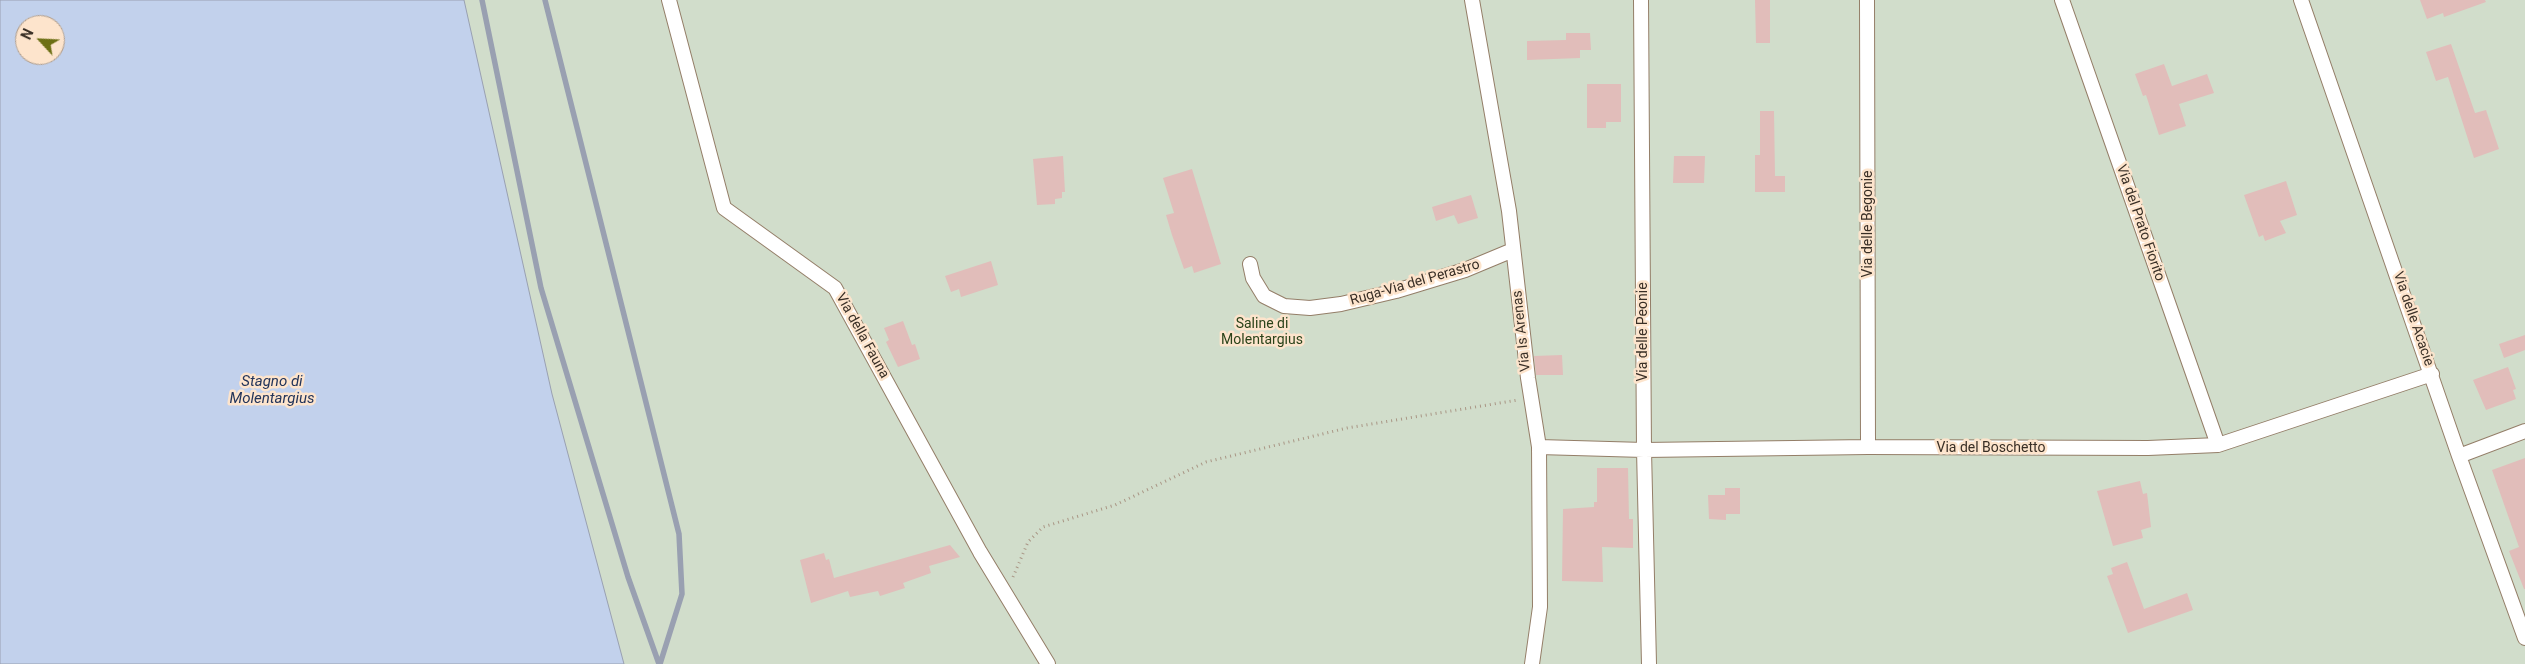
<!DOCTYPE html>
<html>
<head>
<meta charset="utf-8">
<style>
  body { margin:0 }
  #map { position:relative; width:2525px; height:664px; overflow:hidden; background:#fde4cc; font-family:Roboto,sans-serif }
  canvas { display:block }
  .north { position:absolute; left:15px; top:15px; width:50px; height:50px; box-sizing:border-box; background:#fde4cc; border:1px solid #af9c8a; border-radius:50%; rotate:295deg; font-size:14px; font-weight:700; line-height:20px; text-align:center; color:#392f26 }
  .north::after { content:''; display:block; margin:auto; width:18px; height:22px; background:#6c6f14; clip-path:polygon(50% 0,100% 100%,50% 72%,0 100%) }
</style>
</head>
<body>
<div id="map">
<canvas width="2525" height="664"></canvas>
<div class="north">N</div>
</div>
<script>
const ctx = document.querySelector('canvas').getContext('2d');
ctx.lineJoin = 'round';
function fill(path, color) { ctx.fillStyle = color; ctx.fill(path, 'evenodd'); }
const poly = rows => new Path2D(rows.map(r => 'M' + r).join(''));
function strokePath(path, color, width, dash) { ctx.strokeStyle = color; ctx.lineWidth = width; ctx.lineCap = dash ? 'butt' : 'round'; ctx.setLineDash(dash || []); ctx.stroke(path); }
function write(font, color, halo, rows, align = 'center') {
  ctx.font = font + ' Roboto,sans-serif'; ctx.lineWidth = 5; ctx.setLineDash([]); ctx.textBaseline = 'middle'; ctx.strokeStyle = halo; ctx.fillStyle = color; for (const [text, x, y, turn = 0] of rows) {
    ctx.save(); ctx.translate(x, y); ctx.rotate((+turn || 0) * Math.PI / 180); ctx.textAlign = isNaN(turn) ? turn : align; if (halo) ctx.strokeText(text, 0, 0); ctx.fillText(text, 0, 0); ctx.restore();
  }
}
fill(poly([
  [0,0,2525,0,2525,664,0,664],
  [25,25,55,25,55,55,25,55]
]), '#d1ddcb');
const water = poly([
  [0,0,464,0,552,394,624,664,0,664,0,0],
  [25,25,55,25,55,55,25,55,25,25]
]);
fill(water, '#c2d1ec');
strokePath(water, '#99a0b1', 1);
strokePath(poly([
  [482,0,541,288,628,577,659,664],
  [545,0,679,534,682,594,660,664]
]), '#99a0b1', 5.5);
fill(poly([
  [1755,0,1770,0,1770,43,1756,43],
  [2420,0,2485,0,2486,2,2444,17,2443,13,2427,19],
  [1566,33,1590,33,1591,50,1580,50,1580,58,1527,60,1527,41,1566,40],
  [2451,44,2475,113,2486,110,2499,149,2474,158,2448,77,2436,81,2426,52],
  [2164,64,2172,86,2207,74,2214,93,2179,104,2186,126,2159,135,2146,95,2143,96,2135,74],
  [1587,84,1621,84,1621,122,1606,122,1606,128,1587,128],
  [1760,111,1774,111,1775,176,1785,176,1785,192,1755,192,1755,155,1760,155],
  [1063,156,1065,192,1062,192,1062,198,1055,199,1055,204,1037,205,1033,159],
  [1674,156,1705,156,1704,183,1673,183],
  [1192,169,1221,264,1194,273,1192,266,1184,269,1172,235,1166,215,1174,213,1163,178],
  [2286,181,2297,215,2280,221,2286,233,2265,241,2263,235,2259,237,2244,195],
  [1471,195,1478,218,1458,224,1454,215,1436,221,1432,207],
  [991,261,998,285,961,297,959,289,951,292,945,276],
  [903,321,912,345,915,344,920,359,898,367,886,342,889,340,884,328],
  [2525,335,2525,350,2504,358,2499,344],
  [1562,355,1563,375,1536,375,1534,356],
  [2508,367,2516,389,2513,390,2516,399,2486,410,2473,380],
  [2525,458,2525,589,2524,589,2509,551,2519,547,2492,470],
  [1597,468,1628,468,1629,519,1633,519,1633,548,1602,547,1603,582,1562,581,1563,509,1594,507,1594,502,1597,502],
  [2140,481,2143,494,2147,493,2151,527,2141,530,2143,538,2113,546,2097,491],
  [1725,488,1740,488,1740,514,1726,514,1726,520,1709,519,1708,495,1725,495],
  [950,545,960,557,929,566,931,573,903,583,905,588,880,596,878,591,850,597,848,591,811,603,800,560,824,553,826,560,829,559,834,578],
  [2127,562,2144,609,2187,593,2193,610,2128,633,2107,576,2113,574,2111,568]
]), '#e1bdba');
const street = poly([
  [669,0,724,208,835,288,980,552,1048,664],
  [1472,0,1509,211,1528,378,1539,447,1540,607,1532,664],
  [1641,0,1644,450,1649,664],
  [1867,0,1868,447],
  [2062,0,2218,445],
  [2301,0,2459,456,2525,638],
  [1250,264,1253,278,1264,296,1284,306,1310,308,1341,304,1396,291,1465,270,1513,250],
  [1539,447,1644,450,1868,447,2148,448,2218,445,2432,374],
  [2459,456,2525,431]
]);
strokePath(street, '#947e68', 16);
strokePath(poly([
  [1013,577,1028,542,1043,527,1115,505,1206,462,1347,428,1518,400]
]), '#a99685', 3, [1, 4]);
strokePath(street, '#fff', 14);
write('14px', '#392f26', '#fde4cc', [
  ["Via del Prato Fiorito",2140,223,71],
  ["Via delle Begonie",1868,224,-90],
  ["Ruga-Via del Perastro",1415,283,-16],
  ["Via delle Acacie",2413,319,71],
  ["Via Is Arenas",1522,331,-96],
  ["Via delle Peonie",1643,332,-90],
  ["Via della Fauna",862,336,61],
  ["Via del Boschetto",1991,448]
]);
write('14px', '#2a431a', '#fde4cc', [
  ["Saline di",1262,324],
  ["Molentargius",1262,340]
]);
write('italic 15px', '#22345a', '#fde4cc', [
  ["Stagno di",272,382],
  ["Molentargius",272,399]
]);
</script>
</body>
</html>
